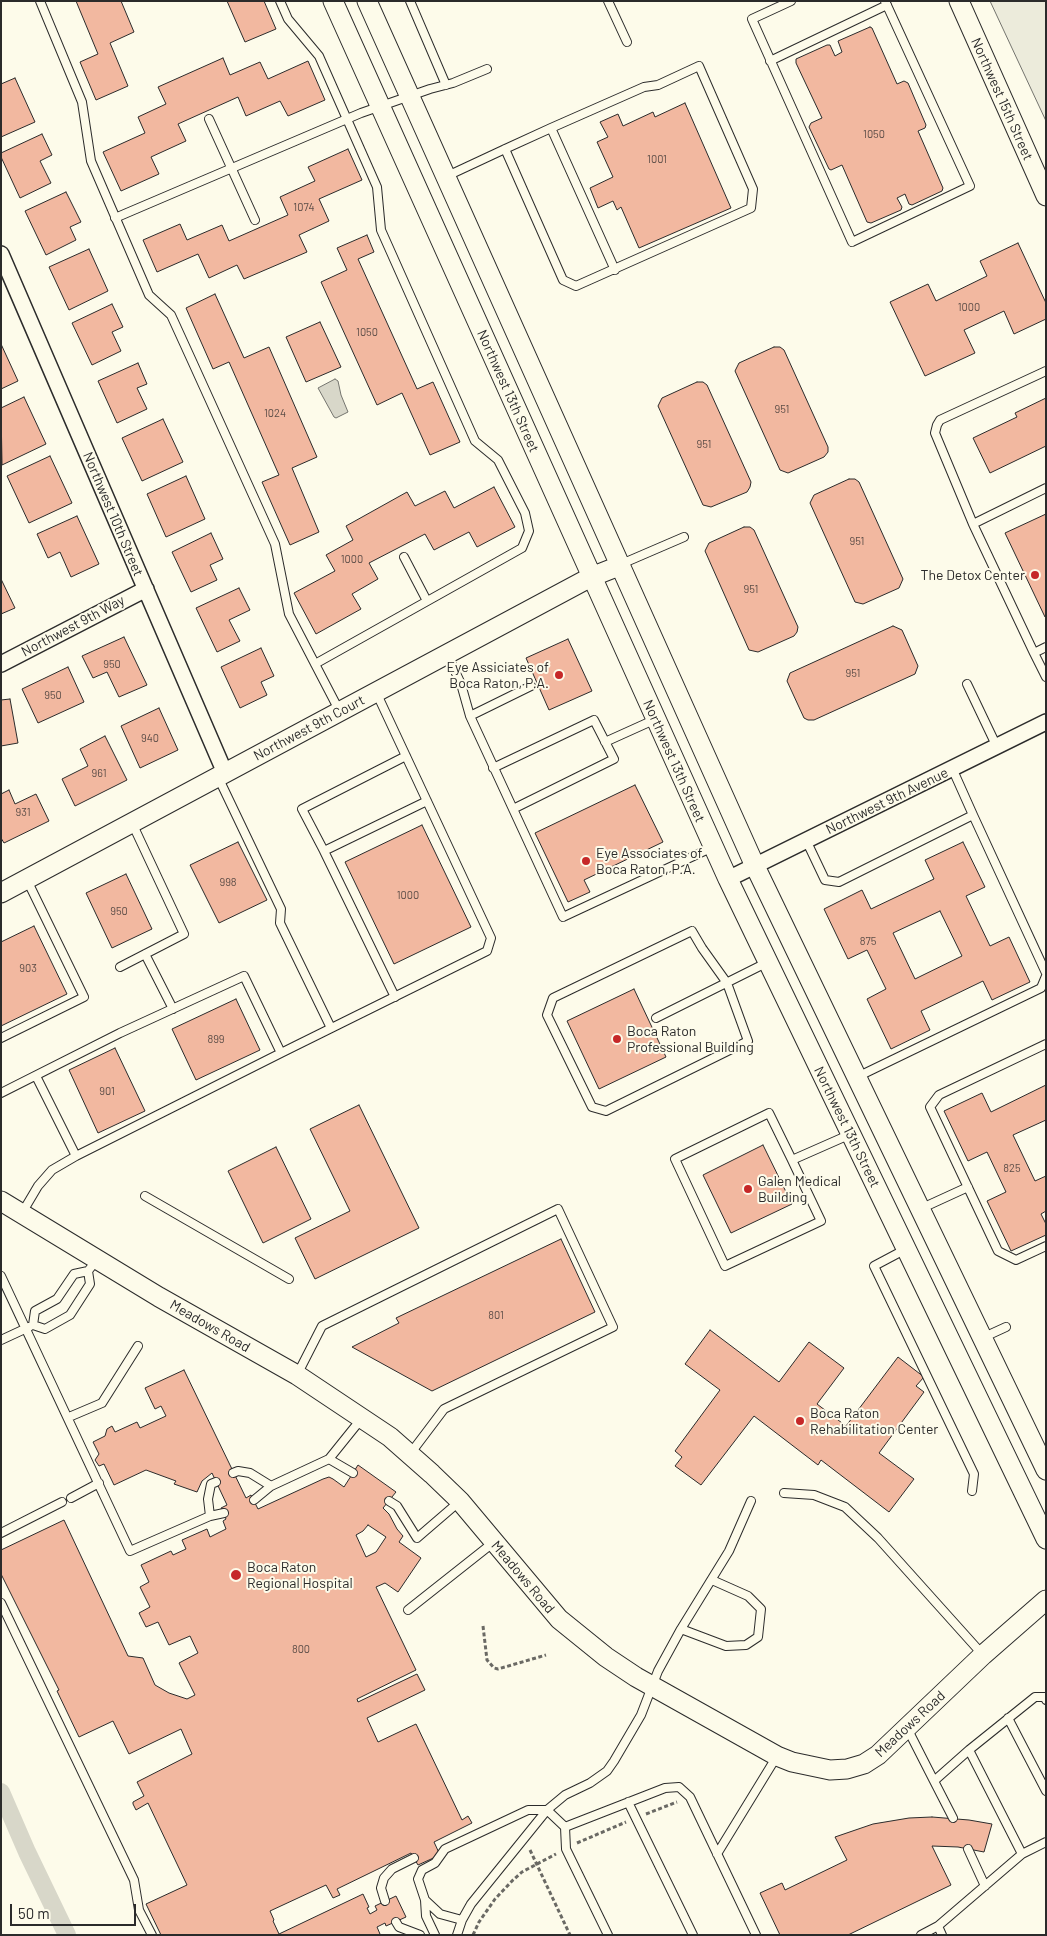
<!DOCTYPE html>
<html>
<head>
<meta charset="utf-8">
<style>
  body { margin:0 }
  #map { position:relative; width:1047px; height:1936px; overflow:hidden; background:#fdfbea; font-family:Barlow,sans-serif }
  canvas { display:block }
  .frame { position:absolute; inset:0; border:2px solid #2b2b2b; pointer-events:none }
  .scale { position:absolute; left:10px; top:1904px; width:126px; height:22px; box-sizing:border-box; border:2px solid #2b2b2b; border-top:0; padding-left:6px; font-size:15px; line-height:18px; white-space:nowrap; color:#2b2b2b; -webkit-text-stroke:4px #fdfbea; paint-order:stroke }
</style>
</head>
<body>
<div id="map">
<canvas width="1047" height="1936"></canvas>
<div class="frame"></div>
<div class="scale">50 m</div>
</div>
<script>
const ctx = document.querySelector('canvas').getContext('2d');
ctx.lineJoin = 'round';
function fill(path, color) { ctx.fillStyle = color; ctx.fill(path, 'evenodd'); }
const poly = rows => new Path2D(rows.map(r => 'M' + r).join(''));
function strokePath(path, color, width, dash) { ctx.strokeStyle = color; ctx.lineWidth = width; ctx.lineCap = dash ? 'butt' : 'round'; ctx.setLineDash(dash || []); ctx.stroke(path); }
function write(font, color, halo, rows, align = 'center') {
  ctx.font = font + ' Barlow,sans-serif'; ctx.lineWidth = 4; ctx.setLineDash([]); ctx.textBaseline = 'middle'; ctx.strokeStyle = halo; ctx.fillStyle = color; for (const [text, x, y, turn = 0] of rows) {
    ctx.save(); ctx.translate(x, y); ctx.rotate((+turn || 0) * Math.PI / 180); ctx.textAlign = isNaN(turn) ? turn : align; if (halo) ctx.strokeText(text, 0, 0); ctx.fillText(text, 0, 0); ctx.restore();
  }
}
const green = poly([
  [990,1,1046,1,1046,121,990,1]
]);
fill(green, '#ecebdb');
strokePath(green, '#74746e', 1);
const water = poly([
  [335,379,338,381,341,395,348,412,336,418,334,417,318,388,335,379]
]);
fill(water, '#d8d7c9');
strokePath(water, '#74746e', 1);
strokePath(poly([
  [1,1792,27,1852,67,1935]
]), '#d8d7c9', 18);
const building = poly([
  [76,1,121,1,134,32,110,43,128,86,96,100,80,62,98,54,76,1],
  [227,1,264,1,276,29,245,42,227,1],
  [870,27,872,28,897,84,904,81,908,83,926,125,925,128,918,131,943,188,942,191,912,205,909,204,905,194,897,198,902,207,901,210,871,223,867,222,842,165,831,170,829,169,809,127,811,123,822,118,796,63,796,59,827,45,830,45,835,56,842,52,838,41,870,27],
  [223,58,230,75,260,62,268,79,308,61,325,100,288,116,280,101,246,116,238,97,178,124,186,141,151,157,159,174,121,191,103,152,145,133,138,117,166,104,158,87,223,58],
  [15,78,35,122,1,137,1,84,15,78],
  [685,103,731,208,639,248,621,207,617,210,613,201,598,208,590,188,613,177,597,142,608,137,600,122,618,114,623,126,653,112,655,117,685,103],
  [42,134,52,155,40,161,51,183,20,198,1,157,1,153,42,134],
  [348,149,362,180,319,199,329,221,299,235,307,252,244,279,237,265,209,278,198,254,157,272,143,240,180,224,187,240,222,225,229,241,288,215,280,197,315,181,308,167,348,149],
  [66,192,81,222,70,227,76,240,46,255,25,211,66,192],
  [367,235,374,252,358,259,417,389,433,382,460,442,430,455,402,393,377,405,321,282,347,270,337,248,367,235],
  [1018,243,1046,303,1046,319,1014,334,1004,311,964,330,975,353,925,376,890,302,928,284,936,301,987,276,980,261,1018,243],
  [89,249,108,291,69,310,49,267,89,249],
  [215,294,244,358,269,347,317,457,292,468,319,532,290,545,262,482,279,475,229,362,213,369,186,308,215,294],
  [112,304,123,327,112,332,121,351,92,365,72,323,112,304],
  [320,322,341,367,306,382,286,337,320,322],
  [1,344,18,381,1,389,1,344],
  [774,347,780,347,784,350,828,447,828,452,824,457,788,473,780,470,735,371,739,363,774,347],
  [138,363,147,384,137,388,147,409,117,423,98,381,138,363],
  [697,382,703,382,707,385,751,482,750,487,747,492,711,507,703,505,658,406,662,398,697,382],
  [24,397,46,444,2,465,1,408,24,397],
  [1046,398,1046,446,990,473,973,438,1017,417,1015,413,1046,398],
  [163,419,183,462,142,481,122,438,163,419],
  [50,456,72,503,29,523,7,476,50,456],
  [186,476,205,519,166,537,147,494,186,476],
  [849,479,855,479,859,482,903,579,899,588,863,604,855,602,810,503,814,495,849,479],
  [494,487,515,527,477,547,469,532,434,550,425,534,369,563,378,579,352,594,361,609,316,634,294,593,335,571,326,555,353,540,346,526,407,492,415,506,445,491,454,508,494,487],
  [1046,514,1046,617,1045,617,1005,533,1046,514],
  [77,516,99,564,71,577,60,552,48,558,37,534,77,516],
  [744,527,750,527,754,530,798,627,797,632,794,636,758,652,749,650,705,551,709,543,744,527],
  [211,533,223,559,210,565,217,580,191,592,172,552,211,533],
  [1,579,15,608,1,614,1,579],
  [239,588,250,610,229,620,240,641,217,652,196,608,239,588],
  [893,626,902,630,918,666,915,674,814,720,808,720,804,718,787,681,790,673,893,626],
  [124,637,147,685,119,697,107,672,93,678,82,656,124,637],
  [568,639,592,691,549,710,526,658,568,639],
  [261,648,274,676,261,682,267,695,240,708,221,667,261,648],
  [68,667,84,702,38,723,22,689,68,667],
  [10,699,18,743,1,746,1,700,10,699],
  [159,708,178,750,140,768,121,726,159,708],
  [105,736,127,780,75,806,62,779,88,766,80,749,105,736],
  [635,785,663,842,584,880,590,892,568,902,535,833,635,785],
  [9,790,15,804,36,794,49,821,4,843,1,838,1,794,9,790],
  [422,825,471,927,394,964,345,862,422,825],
  [238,842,267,900,219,923,190,865,238,842],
  [963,842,985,887,966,896,990,946,1009,937,1030,982,992,1000,983,981,921,1011,930,1030,891,1049,867,999,886,989,867,950,848,959,824,909,862,890,871,909,934,879,925,860,963,842],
  [940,911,962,956,915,979,893,933,940,911],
  [126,874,152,929,112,948,86,893,126,874],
  [34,926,67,994,1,1026,1,942,34,926],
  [634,989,666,1057,599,1089,567,1021,634,989],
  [236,999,260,1050,196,1080,172,1029,236,999],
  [115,1048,145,1111,98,1133,69,1070,115,1048],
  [1046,1085,1046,1120,1013,1135,1035,1181,1046,1176,1046,1211,1041,1214,1046,1224,1046,1235,1011,1251,987,1201,1006,1192,987,1152,968,1161,944,1111,982,1093,991,1112,1046,1085],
  [359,1105,419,1228,315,1279,295,1238,350,1211,310,1129,359,1105],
  [763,1145,792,1204,731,1233,703,1175,763,1145],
  [276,1147,311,1219,263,1243,228,1171,276,1147],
  [561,1239,595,1312,432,1391,352,1347,399,1323,396,1318,561,1239],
  [710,1330,779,1382,809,1342,844,1368,817,1404,846,1426,898,1357,924,1377,916,1386,924,1392,879,1453,914,1479,889,1512,821,1460,818,1465,754,1416,701,1485,675,1466,682,1457,675,1451,720,1390,685,1364,710,1330],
  [184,1370,246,1498,251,1495,258,1509,323,1479,329,1477,333,1479,344,1487,358,1465,396,1492,383,1508,389,1514,397,1529,403,1536,399,1542,421,1558,398,1592,385,1583,376,1587,416,1670,357,1699,358,1702,417,1674,425,1690,367,1718,378,1742,416,1724,462,1820,468,1816,472,1823,434,1842,440,1855,418,1865,411,1853,337,1889,340,1895,333,1898,326,1885,270,1911,274,1920,273,1921,279,1934,363,1894,369,1907,367,1908,370,1914,377,1910,375,1906,396,1896,406,1917,386,1926,385,1923,377,1927,380,1934,378,1935,161,1935,146,1904,187,1885,148,1803,136,1810,133,1804,133,1802,144,1796,137,1782,192,1754,181,1729,129,1754,113,1721,79,1737,57,1691,59,1690,1,1574,1,1550,64,1520,128,1656,143,1658,155,1685,169,1693,187,1699,195,1695,179,1663,198,1653,190,1636,169,1645,158,1622,146,1627,139,1613,150,1607,140,1587,149,1582,141,1565,171,1551,173,1555,186,1549,182,1540,207,1529,210,1537,226,1529,223,1521,226,1519,221,1508,227,1505,212,1473,202,1481,197,1492,174,1484,176,1481,146,1470,114,1485,104,1464,99,1466,95,1460,99,1454,93,1442,105,1436,107,1429,112,1426,115,1432,137,1422,140,1428,166,1416,161,1406,155,1409,145,1388,184,1370],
  [368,1525,386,1537,376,1552,366,1557,356,1535,363,1531,368,1525],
  [932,1817,969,1820,992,1824,984,1852,958,1847,932,1846,951,1885,848,1935,780,1935,760,1893,782,1883,785,1890,847,1860,835,1837,873,1824,909,1818,932,1817]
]);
fill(building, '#f2b8a0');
strokePath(building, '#2b2b2b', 1);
const service = poly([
  [40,1,82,102,91,161,149,295,171,315,192,361,275,544,289,614,340,712],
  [280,1,288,19,319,56,377,187,381,230,475,441,498,460,525,513,529,531,522,548,315,664],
  [410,1,446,85],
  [608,1,627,42],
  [791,1,752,19,852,242,970,186,885,1],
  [770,61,887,5],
  [209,119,255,220],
  [551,128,615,270],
  [445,177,505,149,551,128,644,87,658,85,699,66,753,189,751,208,576,286,563,280,505,149],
  [115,218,361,113,430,89,453,83,487,69],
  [1046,488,973,524,1034,653,1046,647],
  [973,524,935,433,937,425,940,420,1046,371],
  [404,557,427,601],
  [619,565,684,537],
  [1034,653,1046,677],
  [447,654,461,684,470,716,563,917,713,847],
  [967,684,997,747],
  [470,716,531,686],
  [605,742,656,719],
  [406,756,302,809,324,851,427,801],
  [493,768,594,720,614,759,513,809],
  [218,777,281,909,280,923,331,1028],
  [973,815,1046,973],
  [806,840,825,880,839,882,973,815,952,768],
  [324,851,395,997],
  [692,931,702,948,727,983,748,1041,606,1111,592,1107,547,1015,553,998,692,931],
  [145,954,173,1009],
  [120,967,184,934,132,823],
  [656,1018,768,962],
  [1,1038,84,997,27,880],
  [1046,1044,939,1095,930,1107,998,1251,1016,1260,1046,1246],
  [36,1076,76,1156,281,1053],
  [857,1077,1041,988,1046,976],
  [1,1093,120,1033,244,976,281,1053,487,951,491,938,376,692],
  [792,1160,769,1113,675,1159,725,1266,821,1221,792,1160,851,1134],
  [145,1196,289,1279],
  [920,1209,968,1187],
  [22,1213,38,1186,52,1170,76,1156],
  [906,1249,874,1266,974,1474,972,1491],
  [88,1271,90,1284,70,1315,45,1329,33,1325,35,1311,57,1299,74,1274,88,1271,96,1261],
  [1,1276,130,1551,210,1516,224,1513],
  [982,1338,1006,1327],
  [1,1340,29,1327],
  [297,1375,322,1326,558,1209,613,1327,444,1409,410,1454],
  [69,1417,102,1403,138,1346],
  [329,1459,353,1473],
  [233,1473,238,1471,250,1473,271,1486],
  [784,1493,814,1495,845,1507,878,1538,983,1655],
  [71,1498,99,1483],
  [254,1500,271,1486,329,1459,362,1418],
  [389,1501,397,1506,417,1538,460,1501],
  [751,1501,729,1551,681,1629,658,1671,641,1715,614,1761,607,1771,590,1783,565,1795,547,1810,565,1827,665,1788,679,1787,690,1797,756,1935],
  [210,1516,208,1499,211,1484,216,1482],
  [1,1533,62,1502],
  [1,1603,134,1880,139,1910,152,1935],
  [408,1610,494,1542],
  [681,1629,726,1646,746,1645,758,1637,761,1609,748,1596,712,1580],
  [1008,1718,1046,1791],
  [907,1728,934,1781,969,1750,1022,1854,938,1926,942,1935],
  [969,1750,1035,1697,1045,1697,1046,1700],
  [934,1781,953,1818],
  [628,1802,693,1935],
  [565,1827,566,1849,608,1935],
  [968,1849,985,1886],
  [717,1854,777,1756],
  [1022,1854,1046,1842],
  [425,1900,440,1914,462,1920],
  [385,1901,381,1888,384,1878,392,1869,414,1858],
  [396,1922,399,1927,420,1935],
  [435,1935,426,1916,425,1900,418,1879,422,1870,435,1863,445,1849,528,1810,547,1810],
  [457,1935,462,1920,471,1904,547,1810],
  [921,1935,938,1926]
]);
const minor = poly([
  [1,254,225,773],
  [1,664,146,589],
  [728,879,1046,722]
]);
const tertiary = poly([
  [333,1,728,879,1046,1539],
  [367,1,755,866,1046,1470],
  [959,1,1046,196],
  [1,893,591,577,619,566],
  [1,1201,159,1297,297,1375,390,1437,432,1474,460,1501,559,1619,606,1657,636,1677,777,1756,792,1762,830,1770,847,1769,864,1764,878,1755,983,1655,1046,1600]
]);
strokePath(service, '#2b2b2b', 10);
strokePath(minor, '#2b2b2b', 18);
strokePath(tertiary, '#2b2b2b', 21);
strokePath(poly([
  [483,1626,487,1660,494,1668,498,1669,546,1655],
  [646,1814,677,1802],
  [577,1843,626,1822],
  [530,1850,570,1935],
  [473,1935,479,1922,495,1899,513,1880,522,1872,556,1854]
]), '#6a6964', 3, [4, 2.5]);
strokePath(service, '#fdfbea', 8);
strokePath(minor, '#fdfbea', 15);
strokePath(tertiary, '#fdfbea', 19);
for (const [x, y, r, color] of [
  [1035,575,5,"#c62828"],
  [559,675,5,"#c62828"],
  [586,861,5,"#c62828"],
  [617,1039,5,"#c62828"],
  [748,1189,5,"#c62828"],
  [800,1421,5,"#c62828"],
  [236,1575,6,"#c62828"]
]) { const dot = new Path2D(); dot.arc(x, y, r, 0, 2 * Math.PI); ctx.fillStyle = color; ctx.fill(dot); strokePath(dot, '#fdfbea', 2); }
write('11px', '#5d4e48', null, [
  ["1050",874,134],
  ["1001",657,159],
  ["1074",304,207],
  ["1000",969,307],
  ["1050",367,332],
  ["951",782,409],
  ["1024",275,413],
  ["951",704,444],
  ["951",857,541],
  ["1000",352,559],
  ["951",751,589],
  ["950",112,664],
  ["951",853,673],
  ["950",53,695],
  ["940",150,738],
  ["961",99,773],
  ["931",23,812],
  ["998",228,882],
  ["1000",408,895],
  ["950",119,911],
  ["875",868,941],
  ["903",28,968],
  ["899",216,1039],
  ["901",107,1091],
  ["825",1012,1168],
  ["801",496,1315],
  ["800",301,1649]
]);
write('14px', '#2b2b2b', '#fdfbea', [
  ["Northwest 15th Street",1002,99,66],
  ["Northwest 13th Street",508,391,66],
  ["Northwest 10th Street",113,514,67],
  ["Northwest 9th Way",73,626,-28],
  ["Northwest 9th Court",309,728,-28],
  ["Northwest 13th Street",674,761,66],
  ["Northwest 9th Avenue",887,801,-26],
  ["Northwest 13th Street",847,1127,64],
  ["Meadows Road",210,1326,30],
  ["Meadows Road",523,1577,50],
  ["Meadows Road",910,1724,-43]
]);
write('14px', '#2b2b2b', '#fdfbea', [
  ["The Detox Center",1025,575,"right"],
  ["Eye Assiciates of",549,667,"right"],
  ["Boca Raton, P.A.",549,683,"right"],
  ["Eye Associates of",596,853],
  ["Boca Raton, P.A.",596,869],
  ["Boca Raton",627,1031],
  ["Professional Building",627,1047],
  ["Galen Medical",758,1181],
  ["Building",758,1197],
  ["Boca Raton",810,1413],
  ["Rehabilitation Center",810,1429],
  ["Boca Raton",247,1567],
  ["Regional Hospital",247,1583]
], 'left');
</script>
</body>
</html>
